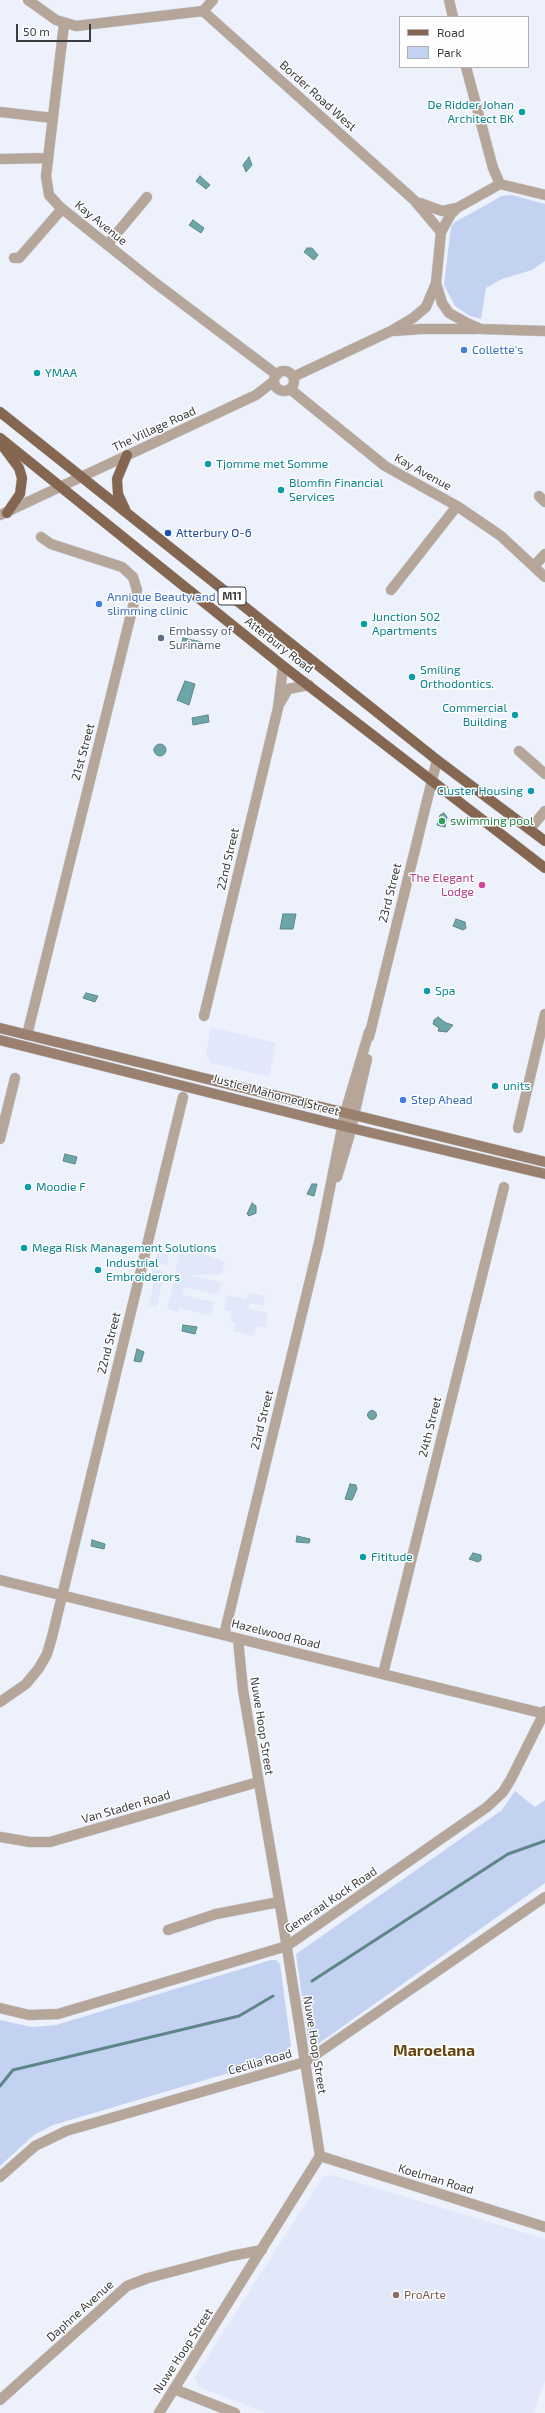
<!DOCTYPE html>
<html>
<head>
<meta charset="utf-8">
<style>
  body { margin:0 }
  #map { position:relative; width:545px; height:2413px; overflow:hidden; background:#ecf1fb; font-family:"Exo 2",sans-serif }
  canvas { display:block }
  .legend { position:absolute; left:399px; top:16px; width:130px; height:52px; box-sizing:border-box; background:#fefefe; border:1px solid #b0b0b2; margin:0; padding:5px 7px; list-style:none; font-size:12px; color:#3a3b3f }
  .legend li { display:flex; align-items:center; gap:8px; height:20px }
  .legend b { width:20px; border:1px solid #b0b0b2 }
  .scale { position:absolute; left:16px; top:24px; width:75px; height:18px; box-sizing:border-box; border:2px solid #3a3b3f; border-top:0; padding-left:5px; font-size:12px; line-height:14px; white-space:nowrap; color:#3a3b3f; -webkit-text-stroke:3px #fefefe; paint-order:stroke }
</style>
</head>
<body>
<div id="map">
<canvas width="545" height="2413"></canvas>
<ul class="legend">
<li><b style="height:5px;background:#846651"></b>Road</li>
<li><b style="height:11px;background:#c4d2f2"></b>Park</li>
</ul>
<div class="scale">50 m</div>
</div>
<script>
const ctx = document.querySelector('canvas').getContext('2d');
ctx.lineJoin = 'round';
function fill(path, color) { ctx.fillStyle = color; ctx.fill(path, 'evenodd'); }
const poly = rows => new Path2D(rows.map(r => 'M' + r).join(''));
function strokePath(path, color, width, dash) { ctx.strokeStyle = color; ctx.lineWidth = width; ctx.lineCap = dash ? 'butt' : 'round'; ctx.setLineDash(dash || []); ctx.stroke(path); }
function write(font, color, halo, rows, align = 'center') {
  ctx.font = font + ' "Exo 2",sans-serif'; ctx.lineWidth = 3; ctx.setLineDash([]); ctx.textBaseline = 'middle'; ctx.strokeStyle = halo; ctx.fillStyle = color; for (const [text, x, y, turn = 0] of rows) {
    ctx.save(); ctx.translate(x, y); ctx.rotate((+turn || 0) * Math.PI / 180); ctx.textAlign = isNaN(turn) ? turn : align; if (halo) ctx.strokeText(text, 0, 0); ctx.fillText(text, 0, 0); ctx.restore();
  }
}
fill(poly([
  [211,1027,276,1043,269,1077,211,1063,206,1055],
  [171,1243,167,1265,155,1262,161,1244],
  [181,1247,194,1250,225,1262,222,1274,189,1275,221,1282,219,1295,185,1287,182,1295,214,1302,211,1316,179,1308,178,1312,167,1309],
  [152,1269,164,1271,157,1307,149,1305,155,1276,151,1274],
  [248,1292,265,1296,263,1306,250,1303,249,1309,268,1313,265,1328,256,1326,253,1336,234,1331,236,1322,230,1321,232,1312,224,1310,227,1295,246,1299],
  [332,2175,545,2239,545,2381,533,2413,266,2413,199,2387,195,2377,257,2279,323,2177]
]), '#e1e8fa');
fill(poly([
  [512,195,545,204,545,261,532,270,502,279,486,288,481,319,470,316,455,306,444,285,451,227,455,222,493,201,501,196],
  [515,1791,535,1807,545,1800,545,1883,318,2044,308,2041,296,1954,502,1810],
  [271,1960,276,1960,280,1964,291,2046,286,2056,53,2125,34,2135,0,2166,0,2020,32,2027,56,2025]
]), '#c4d2f2');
const water = poly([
  [249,157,252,165,246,172,243,165,249,157],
  [200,176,210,185,206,189,196,181,200,176],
  [193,220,204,228,201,233,189,225,193,220],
  [307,248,312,248,318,255,314,260,304,252,307,248],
  [183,638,202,642,200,650,181,645,183,638],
  [185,681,195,684,189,705,177,700,185,681],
  [208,715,209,722,193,725,192,718,208,715],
  '154 750a6 6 0 1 1 12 0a6 6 0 1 1-12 0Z',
  [444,813,447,817,445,827,437,825,440,815,444,813],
  [283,914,296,914,293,929,280,929,283,914],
  [456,919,465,922,466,928,463,930,453,926,456,919],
  [86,993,98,996,95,1002,83,998,86,993],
  [438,1017,446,1023,453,1025,447,1032,438,1031,439,1028,433,1024,434,1020,438,1017],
  [65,1154,77,1157,75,1164,63,1161,65,1154],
  [312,1184,317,1184,314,1196,307,1194,312,1184],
  [252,1203,256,1206,256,1213,249,1216,247,1214,252,1203],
  [183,1325,197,1327,195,1334,182,1331,183,1325],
  [137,1349,144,1352,141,1362,134,1361,137,1349],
  '367.5 1415a4.5 4.5 0 1 1 9 0a4.5 4.5 0 1 1-9 0Z',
  [350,1484,356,1485,357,1489,352,1500,345,1499,350,1484],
  [297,1536,310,1539,309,1543,296,1542,297,1536],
  [92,1540,105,1544,104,1549,91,1546,92,1540],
  [473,1553,481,1555,481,1560,478,1562,469,1559,473,1553]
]);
fill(water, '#6da6a9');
strokePath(water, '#5e8689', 1);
strokePath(poly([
  [312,1981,508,1854,545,1841],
  [0,2086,13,2070,239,2016,273,1996]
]), '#5e8689', 3);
const street = poly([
  [28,0,56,20,76,26,203,11,213,0],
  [449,0,453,17],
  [203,11,414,200,441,232],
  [64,24,46,176,49,195,60,207,154,282,277,375],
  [466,67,493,168,500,184],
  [0,112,53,118],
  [0,159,48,158],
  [545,195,500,184,457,208,451,214,441,232,436,283,442,303,449,313,467,323,481,329,545,331],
  [420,203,442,211,457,208],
  [107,245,147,197],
  [14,258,19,258,62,209],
  [394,331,421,329,477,329],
  '274 381a10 10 0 1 1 20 0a10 10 0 1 1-20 0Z',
  [293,377,391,331,413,318,426,307,436,283],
  [290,389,385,466,457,506,501,536,545,577],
  [539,496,545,502],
  [0,515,256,395,274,381],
  [534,566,545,554],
  [391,590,457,506],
  [280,703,288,689,309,685],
  [519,751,545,774],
  [530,829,545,811],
  [204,1016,278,708,283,666],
  [27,1035,137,590,133,577,122,567,51,544,41,537],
  [369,1037,437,760],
  [518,1128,545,1014],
  [0,1139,15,1078],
  [337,1177,349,1137,367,1059],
  [0,1580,545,1714],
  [224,1635,319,1243,345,1113,369,1032],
  [383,1674,504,1187],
  [0,1702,26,1684,39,1668,47,1654,52,1637,183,1097],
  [0,1837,30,1842,50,1842,258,1782],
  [168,1930,216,1914,279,1902],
  [0,2008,29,2015,58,2014,287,1946,487,1807,503,1792,511,1779,545,1711],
  [320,2156,545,2227],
  [0,2177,35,2146,66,2131,305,2062,545,1897],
  [174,2389,235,2413],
  [0,2400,127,2286,148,2278,231,2256,262,2250],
  [159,2413,320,2156,282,1917,243,1690,238,1639]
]);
const secondary = poly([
  [0,1028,545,1162],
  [0,1040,351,1128,545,1174]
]);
const primary = poly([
  [0,412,437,760,545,841],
  [0,438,283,666,545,868],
  [2,445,19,468,22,478,20,494,7,513],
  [125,509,118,494,117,479,127,455]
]);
strokePath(street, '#c8cdd5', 11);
strokePath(secondary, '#c8cdd5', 11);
strokePath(primary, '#c8cdd5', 11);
strokePath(street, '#b6a599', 10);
strokePath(secondary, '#99806f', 10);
strokePath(primary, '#846651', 10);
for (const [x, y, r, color] of [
  [522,112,4,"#0f9aa8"],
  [464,350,4,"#3f7fe0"],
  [37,373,4,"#0f9aa8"],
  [208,464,4,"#0f9aa8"],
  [281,490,4,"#0f9aa8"],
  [168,533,4,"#1a4fb4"],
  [99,604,4,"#3f7fe0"],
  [364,624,4,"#0f9aa8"],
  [161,638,4,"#5c6f8a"],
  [412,677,4,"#0f9aa8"],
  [515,715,4,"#0f9aa8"],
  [531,791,4,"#0f9aa8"],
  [442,821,4,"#2e9e5b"],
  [482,885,4,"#d1479c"],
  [427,991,4,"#0f9aa8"],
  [495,1086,4,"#0f9aa8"],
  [403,1100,4,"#3f7fe0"],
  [28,1187,4,"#0f9aa8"],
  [24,1248,4,"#0f9aa8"],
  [98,1270,4,"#0f9aa8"],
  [363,1557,4,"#0f9aa8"],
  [396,2295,4,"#8d6e63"]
]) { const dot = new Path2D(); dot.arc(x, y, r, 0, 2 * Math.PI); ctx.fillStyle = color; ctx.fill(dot); strokePath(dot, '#fefefe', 1.5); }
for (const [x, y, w] of [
  [232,596,28]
]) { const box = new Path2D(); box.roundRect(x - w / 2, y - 9, w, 18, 3); ctx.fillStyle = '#fefefe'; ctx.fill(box); strokePath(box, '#3a3b3f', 1); }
write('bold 11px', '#3a3b3f', null, [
  ["M11",232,596]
]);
write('12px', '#3a3b3f', '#fefefe', [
  ["Border Road West",318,96,42],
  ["Kay Avenue",101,223,39],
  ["The Village Road",154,429,-25],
  ["Kay Avenue",423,472,29],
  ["Atterbury Road",279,645,38],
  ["21st Street",83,752,-75],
  ["22nd Street",228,859,-77],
  ["23rd Street",390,893,-76],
  ["Justice Mahomed Street",276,1095,15],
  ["22nd Street",109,1343,-76],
  ["23rd Street",262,1420,-76],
  ["24th Street",430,1427,-76],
  ["Hazelwood Road",276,1634,14],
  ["Nuwe Hoop Street",262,1726,81],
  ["Van Staden Road",126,1807,-16],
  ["Generaal Kock Road",331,1900,-34],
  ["Nuwe Hoop Street",315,2045,81],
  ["Cecilia Road",260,2062,-16],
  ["Koelman Road",436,2179,17],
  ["Daphne Avenue",80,2311,-42],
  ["Nuwe Hoop Street",183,2351,-57]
]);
write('12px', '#0d838f', '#fefefe', [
  ["De Ridder Johan",514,105,"right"],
  ["Architect BK",514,119,"right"],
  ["YMAA",45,373],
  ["Tjomme met Somme",216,464],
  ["Blomfin Financial",289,483],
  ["Services",289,497],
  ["Junction 502",372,617],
  ["Apartments",372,631],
  ["Smiling",420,670],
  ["Orthodontics.",420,684],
  ["Commercial",507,708,"right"],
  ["Building",507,722,"right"],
  ["Cluster Housing",523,791,"right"],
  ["Spa",435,991],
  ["units",503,1086],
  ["Moodie F",36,1187],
  ["Mega Risk Management Solutions",32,1248],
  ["Industrial",106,1263],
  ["Embroiderors",106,1277],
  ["Fititude",371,1557]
], 'left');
write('12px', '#366cbe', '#fefefe', [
  ["Collette's",472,350],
  ["Annique Beauty and",107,597],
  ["slimming clinic",107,611],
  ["Step Ahead",411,1100]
], 'left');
write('12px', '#164399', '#fefefe', [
  ["Atterbury O-6",176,533]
], 'left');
write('12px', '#4e5e75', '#fefefe', [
  ["Embassy of",169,631],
  ["Suriname",169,645]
], 'left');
write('12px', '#27864d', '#fefefe', [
  ["swimming pool",450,821]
], 'left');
write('12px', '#b23c85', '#fefefe', [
  ["The Elegant",474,878],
  ["Lodge",474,892]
], 'right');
write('12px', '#785e54', '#fefefe', [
  ["ProArte",404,2295]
], 'left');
write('bold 16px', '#664510', '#fefefe', [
  ["Maroelana",434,2051]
]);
</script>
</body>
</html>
